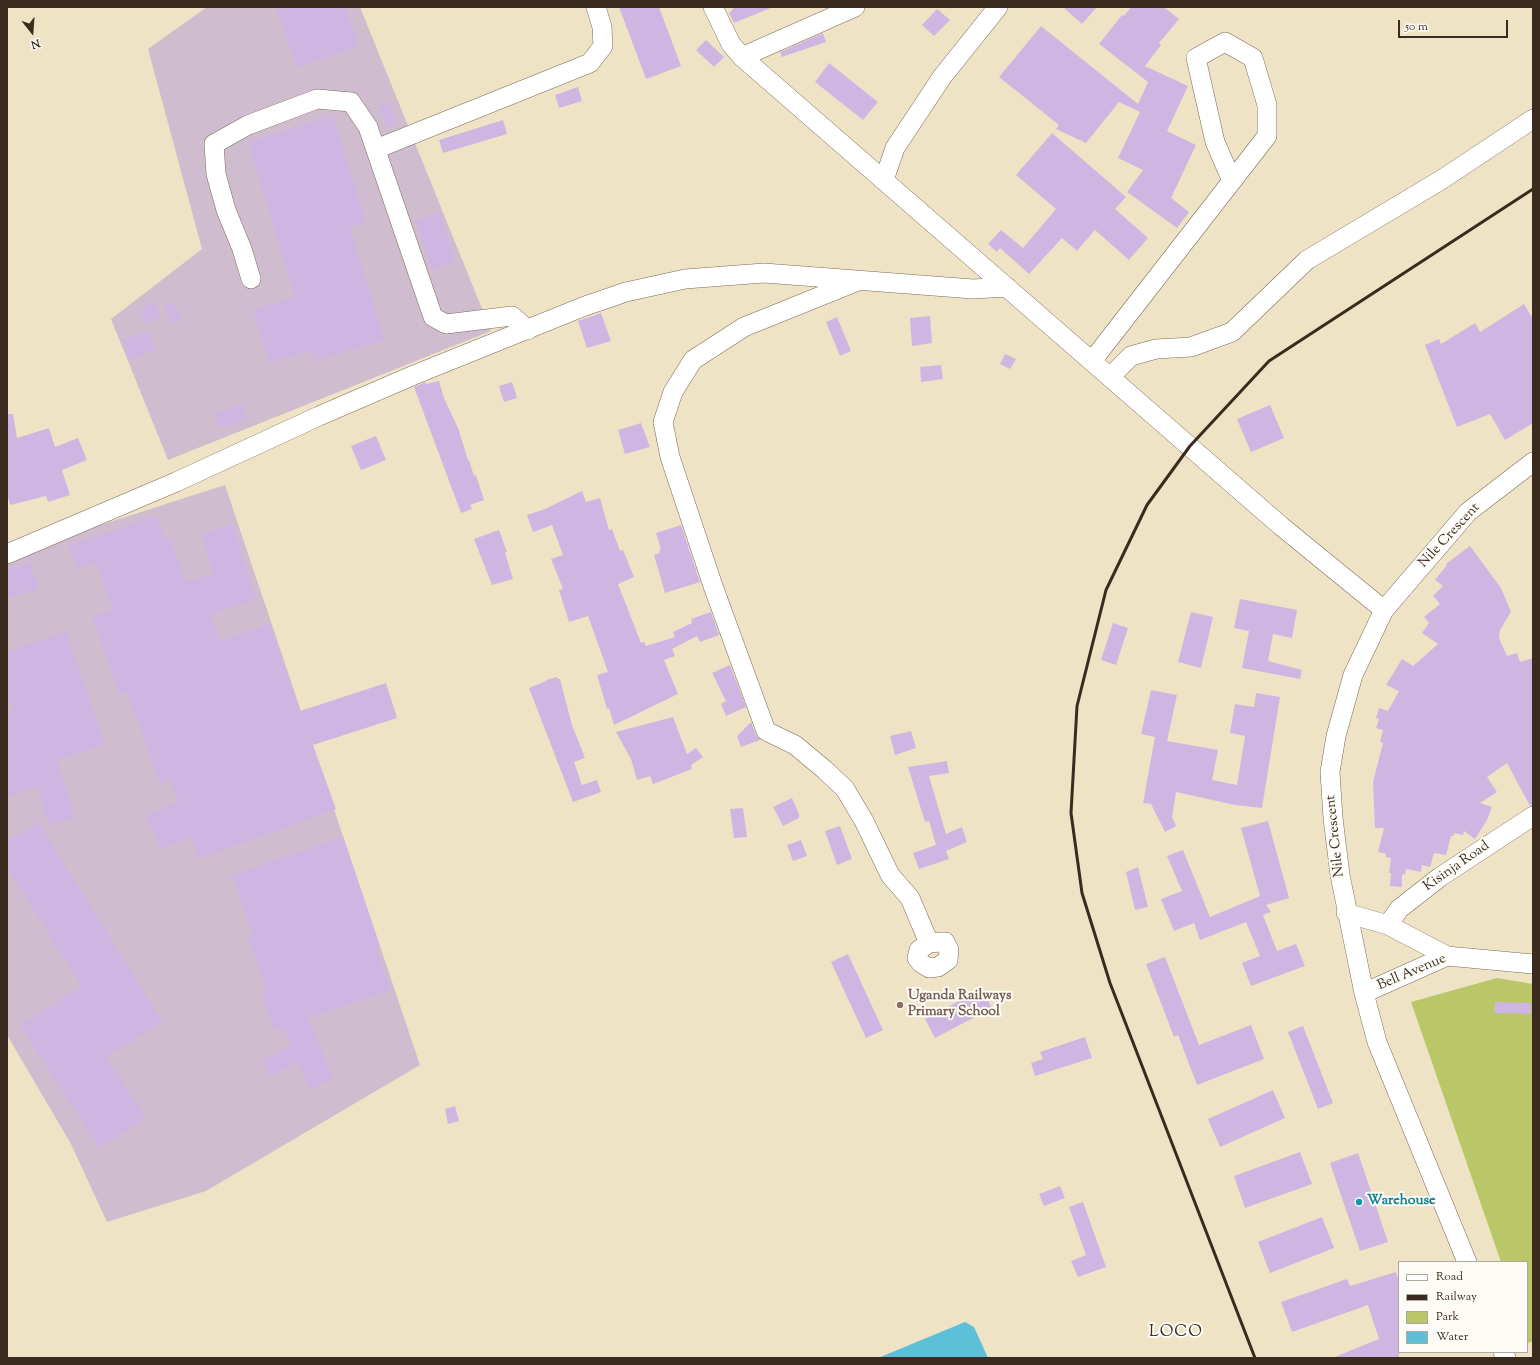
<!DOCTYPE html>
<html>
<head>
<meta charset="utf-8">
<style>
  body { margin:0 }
  #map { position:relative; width:1540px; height:1365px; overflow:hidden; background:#efe3c5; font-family:"Sorts Mill Goudy",serif }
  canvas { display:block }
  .frame { position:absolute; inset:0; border:8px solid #3b2a1e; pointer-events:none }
  .legend { position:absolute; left:1398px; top:1261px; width:130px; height:92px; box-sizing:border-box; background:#fdfcf7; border:1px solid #afa8a0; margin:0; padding:5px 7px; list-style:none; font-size:12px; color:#3b2a1e }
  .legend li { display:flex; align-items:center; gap:8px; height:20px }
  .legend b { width:20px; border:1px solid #afa8a0 }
  .north { position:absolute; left:12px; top:12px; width:40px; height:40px; -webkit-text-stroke:3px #fdfcf7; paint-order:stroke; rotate:163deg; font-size:11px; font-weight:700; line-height:16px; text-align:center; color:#3b2a1e }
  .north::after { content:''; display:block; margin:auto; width:14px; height:18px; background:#3b2a1e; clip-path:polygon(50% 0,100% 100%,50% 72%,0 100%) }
  .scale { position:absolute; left:1398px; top:20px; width:110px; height:18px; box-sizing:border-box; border:2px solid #3b2a1e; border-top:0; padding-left:5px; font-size:12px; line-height:14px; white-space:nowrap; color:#3b2a1e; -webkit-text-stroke:3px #fdfcf7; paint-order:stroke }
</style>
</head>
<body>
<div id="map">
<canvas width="1540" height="1365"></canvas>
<div class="frame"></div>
<ul class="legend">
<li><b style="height:5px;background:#fff"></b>Road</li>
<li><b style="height:5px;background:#3b2a1e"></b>Railway</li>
<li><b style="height:11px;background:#b9c769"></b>Park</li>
<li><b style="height:11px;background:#5bc0d8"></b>Water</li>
</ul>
<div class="north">N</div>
<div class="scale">50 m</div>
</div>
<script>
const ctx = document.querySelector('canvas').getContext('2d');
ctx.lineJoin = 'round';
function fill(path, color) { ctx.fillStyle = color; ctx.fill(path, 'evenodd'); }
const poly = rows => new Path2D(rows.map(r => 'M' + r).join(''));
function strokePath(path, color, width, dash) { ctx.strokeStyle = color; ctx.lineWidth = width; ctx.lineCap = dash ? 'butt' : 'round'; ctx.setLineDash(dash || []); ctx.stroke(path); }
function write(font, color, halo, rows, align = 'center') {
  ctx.font = font + ' "Sorts Mill Goudy",serif'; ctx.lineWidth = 4; ctx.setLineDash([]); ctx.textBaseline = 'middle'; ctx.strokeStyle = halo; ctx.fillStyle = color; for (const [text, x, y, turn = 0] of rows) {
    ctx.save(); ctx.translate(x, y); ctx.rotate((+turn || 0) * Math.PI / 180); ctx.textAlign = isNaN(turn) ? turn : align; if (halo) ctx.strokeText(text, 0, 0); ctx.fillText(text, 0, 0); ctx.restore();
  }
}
fill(poly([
  [207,7,360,7,491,331,168,460,111,319,202,249,148,49],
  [225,485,420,1065,206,1191,107,1222,71,1144,7,1035,7,555]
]), '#cfbdcf');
fill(poly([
  [1497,978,1533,984,1533,1341,1528,1343,1527,1262,1501,1262,1411,1002]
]), '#b9c769');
fill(poly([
  [965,1322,974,1327,988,1358,878,1358]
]), '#5bc0d8');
fill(poly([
  [276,7,345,7,359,46,297,68],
  [619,7,659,7,681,66,646,79],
  [735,7,773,7,734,23,729,13],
  [1063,7,1097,7,1082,24],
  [1131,7,1164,7,1179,19,1159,43,1161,45,1145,66,1188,86,1167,131,1196,145,1171,198,1189,212,1177,228,1127,192,1143,170,1118,158,1140,112,1119,102,1086,143,1056,129,1059,125,999,77,1041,26,1138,104,1148,82,1099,44,1122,15,1124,16],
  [937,9,950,20,934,36,922,25],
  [823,33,826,42,782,57,780,52],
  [706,40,724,57,714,67,696,50],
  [829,63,878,102,863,120,815,82],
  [578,87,582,101,559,108,555,95],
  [390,103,396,124,386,127,379,106],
  [333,116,366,222,350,227,384,340,314,361,311,351,269,363,253,310,295,297,248,142],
  [503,120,507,134,443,153,439,140],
  [1052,133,1126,197,1115,209,1148,238,1129,260,1095,230,1077,251,1062,238,1029,274,1000,248,997,252,988,244,1001,230,1023,248,1056,209,1016,175],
  [440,213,455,262,431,270,416,221],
  [155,302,161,317,145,323,140,307],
  [174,302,182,320,171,324,164,306],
  [1524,304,1533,319,1533,423,1505,440,1490,414,1457,427,1425,345,1439,339,1441,344,1475,323,1480,332],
  [601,313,611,341,587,348,578,321],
  [930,316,932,343,912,346,910,318],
  [837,317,851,351,840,356,826,322],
  [149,331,155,350,130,359,123,340],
  [1005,354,1016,359,1010,369,1000,364],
  [941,365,943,379,921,382,920,367],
  [439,381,444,398,458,428,468,460,469,460,474,476,476,475,484,500,470,505,472,509,461,513,414,387,425,382,426,384],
  [512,382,517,398,504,402,499,386],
  [242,404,247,419,220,429,214,414],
  [1270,405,1284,438,1251,452,1237,419],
  [7,414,13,414,17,438,49,428,55,447,78,438,87,460,62,470,70,495,48,502,46,496,10,505,7,493],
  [641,423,650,447,625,454,618,430],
  [376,436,386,460,361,470,351,446],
  [582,491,586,502,600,498,609,530,612,529,620,551,623,550,634,577,618,584,641,643,644,642,646,646,675,637,673,632,692,623,691,619,711,612,719,635,700,642,697,636,672,649,675,656,664,660,678,694,614,725,609,708,607,709,597,675,608,672,588,616,569,622,559,590,563,589,551,559,563,555,552,525,533,532,527,515,545,509],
  [156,515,166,540,170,539,186,582,213,573,201,534,233,524,256,600,210,614,220,641,269,624,300,711,386,683,397,718,313,745,336,809,199,859,191,837,161,850,145,816,178,802,170,780,160,784,127,692,120,695,92,616,113,609,96,562,77,569,68,546],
  [681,525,700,582,665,593,654,555,660,553,659,550,661,549,656,533],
  [499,530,507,552,505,553,513,579,492,585,474,539],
  [1470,546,1501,588,1511,612,1500,630,1499,638,1507,656,1517,653,1520,662,1533,658,1533,805,1530,806,1507,763,1487,777,1497,792,1480,803,1492,807,1487,820,1475,839,1464,831,1463,835,1454,833,1454,836,1451,836,1446,855,1434,853,1430,867,1422,865,1421,872,1406,869,1405,875,1402,874,1402,887,1390,886,1391,873,1389,873,1391,858,1386,857,1386,854,1378,852,1384,828,1375,828,1373,782,1383,743,1380,742,1383,730,1376,728,1379,719,1376,718,1379,708,1388,711,1399,691,1386,685,1402,659,1413,666,1438,644,1422,633,1429,623,1424,617,1440,604,1433,596,1443,586,1435,580,1447,565,1446,564],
  [30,562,38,589,7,598,7,569],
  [1240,599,1297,610,1292,638,1273,634,1268,661,1302,670,1300,679,1242,668,1249,631,1234,628],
  [1191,612,1213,617,1201,668,1178,662],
  [1113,623,1128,628,1116,665,1101,660],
  [66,632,105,744,57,760,75,818,49,826,37,787,7,797,7,714,13,712,7,694,7,652],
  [730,665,746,707,726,716,721,704,726,701,712,673],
  [557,677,558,679,560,679,572,725,585,758,574,762,582,785,597,780,601,792,573,802,529,688,546,681,546,680],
  [1151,690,1177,695,1167,741,1218,750,1212,780,1237,785,1245,736,1230,733,1235,704,1254,707,1256,693,1280,697,1262,808,1235,805,1176,792,1172,817,1176,826,1165,832,1151,804,1143,803,1155,737,1141,734],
  [673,717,687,754,696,748,703,757,691,765,692,769,653,784,650,776,637,780,631,759,616,732],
  [751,722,756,735,760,740,741,747,737,736],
  [911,731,916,748,895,755,890,736],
  [947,761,949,773,929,776,946,834,962,827,967,842,946,851,949,859,919,869,913,853,936,845,929,821,925,822,908,767],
  [792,798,799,814,799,818,783,826,773,807],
  [743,808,747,837,734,838,730,809],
  [1268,821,1289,898,1266,905,1271,912,1263,915,1277,951,1296,944,1305,966,1251,986,1242,963,1260,956,1246,922,1200,940,1194,923,1174,931,1161,899,1182,891,1167,856,1183,850,1210,917,1260,896,1241,828],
  [39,823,163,1022,106,1057,146,1118,100,1148,20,1026,81,986,7,867,7,842],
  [840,826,852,859,837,865,825,831],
  [343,837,380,946,376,947,391,990,308,1018,334,1079,309,1089,298,1061,271,1077,262,1061,291,1045,283,1027,274,1030,261,991,266,989,248,936,253,935,232,875],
  [801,840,807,856,793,861,787,845],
  [1138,867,1148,907,1135,910,1126,872],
  [848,954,883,1030,866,1038,831,962],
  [1165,957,1199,1045,1251,1025,1264,1059,1197,1085,1178,1035,1174,1037,1146,964],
  [982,989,992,1008,935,1038,925,1019],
  [1495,1002,1531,1003,1531,1014,1494,1013],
  [1303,1026,1333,1103,1318,1109,1288,1032],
  [1085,1037,1092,1058,1035,1076,1031,1063,1043,1059,1040,1052],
  [1273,1090,1285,1118,1220,1147,1208,1119],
  [455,1106,459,1121,448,1124,445,1109],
  [1300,1152,1312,1184,1245,1208,1234,1176],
  [1358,1153,1388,1242,1360,1251,1330,1163],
  [1060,1186,1065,1198,1044,1206,1039,1194],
  [1083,1202,1106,1267,1078,1277,1071,1261,1086,1255,1069,1207],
  [1322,1217,1334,1248,1270,1273,1258,1242],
  [1396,1272,1399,1282,1399,1358,1332,1358,1379,1339,1368,1305,1292,1332,1281,1302,1347,1279,1350,1286]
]), '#cfb6e2');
const minor = poly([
  [713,7,731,44,742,57,1281,526,1384,610],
  [742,57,855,7],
  [376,149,590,63,603,46,602,27,596,7],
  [884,180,895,148,942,77,998,7],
  [251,279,242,249,226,210,216,174,214,144,248,125,317,99,351,102,368,127,433,317,446,324,512,316,528,330],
  [858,281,744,327,693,360,673,392,663,422,670,457,713,586,766,731,795,745,825,770,845,789,864,821,890,875,910,898,929,943],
  [1092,361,1267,136,1267,105,1253,58,1225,42,1196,58,1215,142,1232,181],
  [1110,377,1131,356,1156,349,1191,347,1232,332,1307,260,1441,180,1533,119],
  [7,554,176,482,319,416,414,375,585,306,626,292,685,279,764,273,973,289,1007,287],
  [1346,913,1388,925,1447,956],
  [1388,925,1399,909,1440,877,1533,816],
  [940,942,945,942,949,950,948,960,938,967,929,968,921,963,917,958,919,950,929,943,940,942],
  [1364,993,1447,956,1533,964],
  [1467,1262,1377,1042,1364,993,1340,875,1333,818,1330,772,1336,736,1353,675,1384,610,1468,512,1533,462],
  [1503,1352,1506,1358]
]);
strokePath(minor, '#7a6b58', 20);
strokePath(minor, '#fff', 19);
strokePath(poly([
  [1255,1358,1110,983,1082,893,1071,813,1077,706,1106,590,1147,505,1190,446,1269,361,1533,189]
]), '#3b2a1e', 3);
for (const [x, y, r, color] of [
  [900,1005,4,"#8d6e63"],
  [1359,1202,4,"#0f9aa8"]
]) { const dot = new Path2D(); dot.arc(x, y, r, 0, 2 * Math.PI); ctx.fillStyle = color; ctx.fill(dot); strokePath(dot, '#fdfcf7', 1.5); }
write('14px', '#3b2a1e', '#fdfcf7', [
  ["Nile Crescent",1450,536,-47],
  ["Nile Crescent",1336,836,-96],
  ["Kisinja Road",1457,867,-35],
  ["Bell Avenue",1412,973,-23]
]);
write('bold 14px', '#785e54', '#fdfcf7', [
  ["Uganda Railways",908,997],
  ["Primary School",908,1013]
], 'left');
write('bold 14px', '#0d838f', '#fdfcf7', [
  ["Warehouse",1367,1202]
], 'left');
ctx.letterSpacing = '1px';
write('16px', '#3b2a1e', '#fdfcf7', [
  ["LOCO",1176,1333]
]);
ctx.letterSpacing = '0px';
</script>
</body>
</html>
